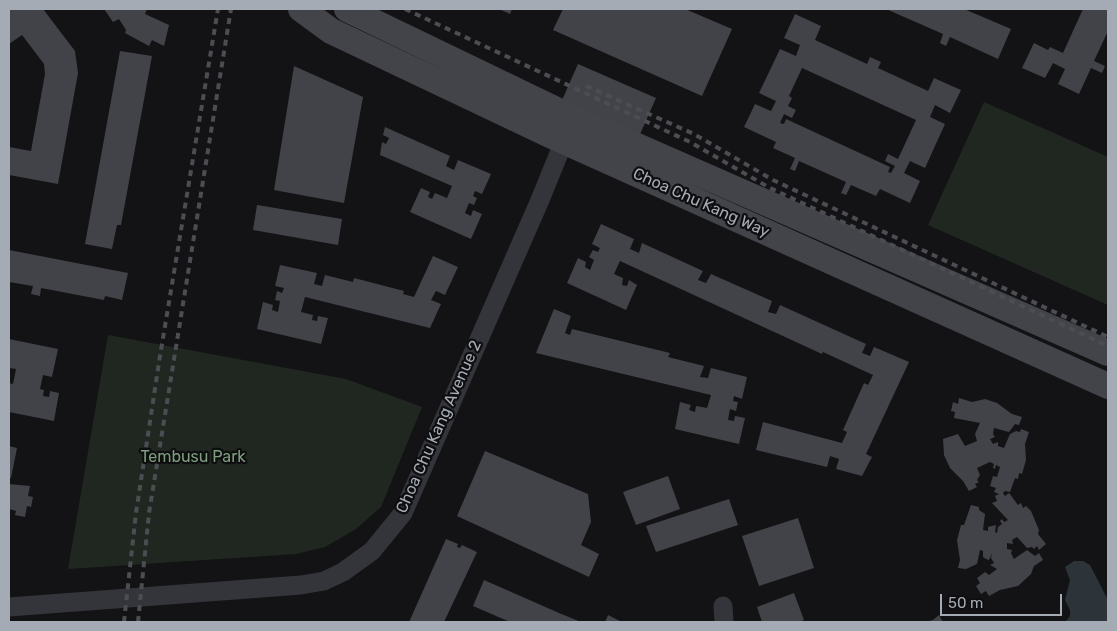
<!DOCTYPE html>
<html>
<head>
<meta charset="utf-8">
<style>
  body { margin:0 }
  #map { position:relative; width:1117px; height:631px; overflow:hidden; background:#131315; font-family:Rubik,sans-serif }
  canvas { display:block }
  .frame { position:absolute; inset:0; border:10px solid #a5abb5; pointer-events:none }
  .scale { position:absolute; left:940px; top:594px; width:122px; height:22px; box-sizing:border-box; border:2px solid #a5abb5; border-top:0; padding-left:6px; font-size:15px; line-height:18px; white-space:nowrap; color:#a5abb5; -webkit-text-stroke:4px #0e0e10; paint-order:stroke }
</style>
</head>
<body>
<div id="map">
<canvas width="1117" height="631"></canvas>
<div class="frame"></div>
<div class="scale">50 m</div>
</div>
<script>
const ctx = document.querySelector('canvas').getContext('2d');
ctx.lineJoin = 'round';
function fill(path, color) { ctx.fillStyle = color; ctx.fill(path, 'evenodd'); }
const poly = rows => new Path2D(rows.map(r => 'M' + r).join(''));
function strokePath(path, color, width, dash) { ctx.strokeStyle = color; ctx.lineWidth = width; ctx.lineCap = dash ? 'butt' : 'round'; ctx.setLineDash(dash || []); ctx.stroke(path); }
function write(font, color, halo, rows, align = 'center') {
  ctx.font = font + ' Rubik,sans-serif'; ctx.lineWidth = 4.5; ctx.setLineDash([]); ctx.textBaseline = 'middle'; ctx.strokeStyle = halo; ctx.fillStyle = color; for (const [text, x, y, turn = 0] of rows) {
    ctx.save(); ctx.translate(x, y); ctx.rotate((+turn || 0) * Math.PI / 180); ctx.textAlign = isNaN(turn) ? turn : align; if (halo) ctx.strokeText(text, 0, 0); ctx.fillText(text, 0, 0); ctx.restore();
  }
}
fill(poly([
  [984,102,1108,157,1108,305,928,225],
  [108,335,346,379,422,407,381,507,356,529,325,547,296,554,68,569]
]), '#202720');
fill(poly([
  [1074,561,1083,561,1090,565,1108,600,1108,622,1065,622,1070,616,1070,610,1065,600,1070,580,1065,567]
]), '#2c343a');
fill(poly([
  [9,9,43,9,75,51,78,73,58,184,9,175,9,147,31,151,45,74,44,64,22,35,9,44],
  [104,9,147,9,145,14,169,25,164,46,152,40,149,46,125,33,126,30,119,19,113,22],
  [499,9,512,9,510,14],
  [563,9,685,9,732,29,702,96,553,30],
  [886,9,964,9,1011,29,998,59,950,37,946,46,940,43,943,34],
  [1083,9,1108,9,1108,31,1094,61,1105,66,1102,73,1091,68,1079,94,1058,84,1065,69,1053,63,1045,78,1022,68,1034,43,1048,50,1050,47,1063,53],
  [795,14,821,26,815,40,867,64,870,57,881,62,878,68,928,91,934,78,961,90,950,113,935,105,930,117,945,124,925,168,910,161,904,173,920,181,910,203,880,189,876,196,851,185,846,195,841,193,846,182,799,161,795,171,790,169,795,158,773,148,776,142,744,127,755,104,771,111,776,101,759,93,780,49,796,56,800,45,784,38],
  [802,68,916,120,898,159,888,154,885,161,895,166,891,173,888,172,890,167,786,119,784,124,780,123,784,114,792,118,796,110,788,106,792,98,789,96],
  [120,51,152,56,121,225,117,225,112,249,85,244],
  [578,64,656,98,637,141,559,107],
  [294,66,363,97,344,203,274,190],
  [385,127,450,156,446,166,454,170,458,160,491,174,482,194,475,191,473,196,477,198,474,205,469,203,465,213,471,216,473,210,482,214,471,239,410,212,421,188,430,192,428,197,432,199,435,193,447,198,452,186,380,155,382,142,386,144,389,138,383,135],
  [257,205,342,219,338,245,253,230],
  [601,224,634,239,630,249,639,253,642,243,703,271,698,280,706,283,711,274,772,301,768,312,776,314,780,305,866,344,862,353,870,356,874,347,909,362,866,454,872,457,862,476,836,469,839,459,830,456,827,467,756,450,763,422,842,443,847,432,843,430,864,383,868,385,873,375,823,352,822,354,620,261,614,274,623,278,622,285,627,286,629,280,637,285,626,310,567,283,578,258,586,262,585,267,590,270,594,260,589,257,593,250,598,252,600,248,592,244],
  [9,250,128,273,122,300,105,296,104,300,41,288,40,296,31,294,33,286,9,282],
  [433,256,458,267,445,295,436,291,431,300,441,304,430,328,305,297,301,312,313,315,312,320,317,321,318,316,328,318,321,344,257,329,263,302,273,305,272,310,278,312,280,301,275,300,277,291,282,293,284,288,275,286,280,265,317,273,314,284,322,286,325,275,353,282,354,278,404,291,403,294,414,297],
  [554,309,571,316,565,333,570,335,572,329,670,353,668,357,704,366,700,377,708,378,711,368,747,377,742,399,734,396,733,401,738,402,736,411,730,409,728,420,734,421,735,416,745,418,739,444,675,429,680,402,691,405,689,410,695,412,696,406,707,408,711,395,536,353],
  [9,339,58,349,52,377,43,375,40,389,44,390,43,396,49,397,50,391,59,393,54,421,9,412,9,383,13,384,16,369,9,368],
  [959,398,972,402,985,399,997,403,1012,414,1022,417,1019,425,1015,424,1009,432,994,428,993,434,995,437,990,439,993,444,998,442,998,446,1004,448,1010,434,1016,431,1020,432,1021,429,1029,432,1025,444,1026,460,1022,474,1019,473,1018,479,1015,478,1010,492,1005,491,1003,493,1005,496,1009,493,1018,505,1021,503,1023,508,1026,506,1031,511,1039,530,1038,534,1046,544,1039,550,1037,546,1034,549,1032,547,1027,548,1017,537,1012,540,1013,544,1007,543,1007,549,1012,550,1011,553,1014,559,1027,550,1035,556,1039,553,1043,560,1034,566,1031,574,1018,586,1000,590,989,596,986,591,981,594,976,586,980,583,977,578,985,572,989,575,997,569,990,565,994,563,991,558,992,553,989,560,986,559,983,557,983,551,980,550,977,564,966,569,958,568,960,560,957,540,961,525,964,525,971,505,979,507,979,510,985,514,983,530,988,531,988,527,996,525,995,532,997,533,998,527,1002,524,1000,521,1002,519,1004,522,1008,520,992,503,997,501,995,496,999,494,994,492,996,488,990,486,993,476,997,477,1000,467,996,465,995,469,993,468,994,464,990,462,977,468,980,475,977,480,979,482,975,484,977,487,969,491,963,481,950,468,944,455,943,439,958,434,965,446,977,441,975,434,980,423,954,418,955,412,951,411,953,402,958,404],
  [9,446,17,448,11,478,9,478],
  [485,451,588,494,591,522,581,545,599,554,589,577,457,516],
  [668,476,680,509,636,525,623,492],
  [9,484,30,486,28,496,33,497,31,507,27,506,25,517,15,515,16,511,9,509],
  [729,499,738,525,656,552,646,526],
  [798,518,814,568,759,586,742,536],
  [446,539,458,544,457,547,460,548,462,545,477,552,444,622,409,622],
  [484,580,559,613,581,622,510,622,473,606],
  [794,593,804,620,798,622,762,622,757,607],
  [608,615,622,622,605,622],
  [939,615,943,622,924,622,933,620]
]), '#424348');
strokePath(poly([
  [723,606,724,622],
  [9,607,301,585,324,581,343,572,372,551,403,513,540,200,568,131]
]), '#34353a', 19);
strokePath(poly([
  [301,9,331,31,550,135,1108,386],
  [347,9,573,118,1108,353]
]), '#43444a', 26);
strokePath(poly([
  [405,9,690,142,770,188,1108,346],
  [586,86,694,134,773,180,1108,337],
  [124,622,136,513,160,356,218,9],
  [138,622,149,513,231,9]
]), '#4c4d53', 4, [6, 5]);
write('16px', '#a5abb5', '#0e0e10', [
  ["Choa Chu Kang Way",701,203,24],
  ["Choa Chu Kang Avenue 2",439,427,-66]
]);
write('16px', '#7d9f7e', '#0e0e10', [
  ["Tembusu Park",193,457]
]);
</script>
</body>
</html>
